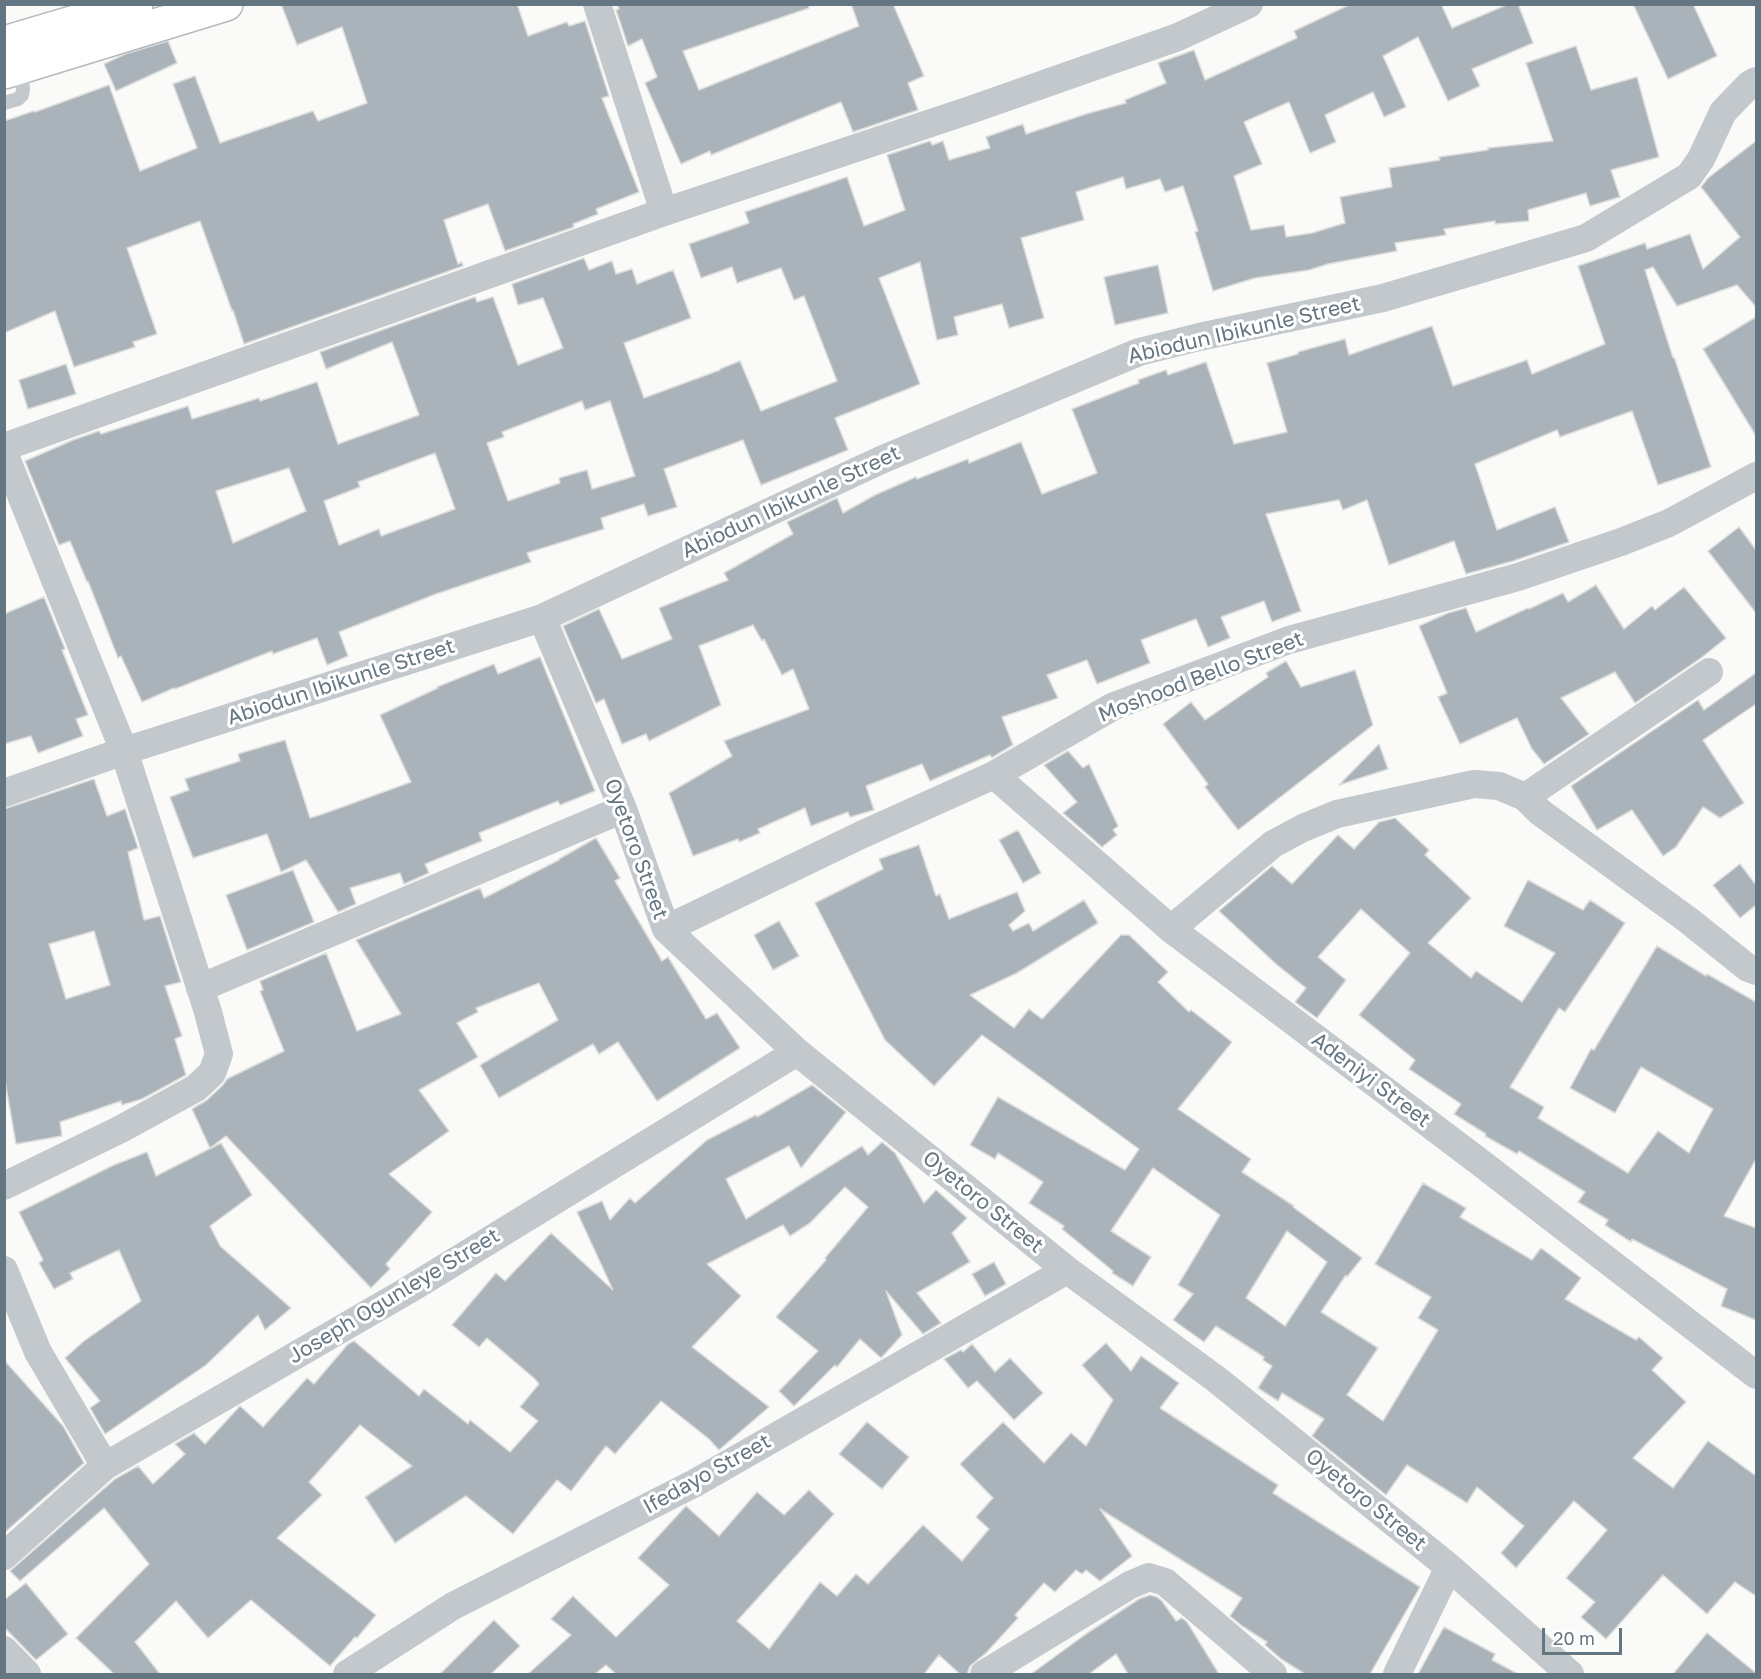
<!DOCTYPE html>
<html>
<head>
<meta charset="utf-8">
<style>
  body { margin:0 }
  #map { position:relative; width:1761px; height:1679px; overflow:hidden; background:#fafaf8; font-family:"Golos Text",sans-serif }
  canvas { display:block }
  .frame { position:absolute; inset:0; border:6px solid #657683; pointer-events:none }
  .scale { position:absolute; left:1542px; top:1628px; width:80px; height:27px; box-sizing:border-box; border:3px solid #657683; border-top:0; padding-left:8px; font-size:18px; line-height:21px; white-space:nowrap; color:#657683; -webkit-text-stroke:4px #fff; paint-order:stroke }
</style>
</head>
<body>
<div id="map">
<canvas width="1761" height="1679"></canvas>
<div class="frame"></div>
<div class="scale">20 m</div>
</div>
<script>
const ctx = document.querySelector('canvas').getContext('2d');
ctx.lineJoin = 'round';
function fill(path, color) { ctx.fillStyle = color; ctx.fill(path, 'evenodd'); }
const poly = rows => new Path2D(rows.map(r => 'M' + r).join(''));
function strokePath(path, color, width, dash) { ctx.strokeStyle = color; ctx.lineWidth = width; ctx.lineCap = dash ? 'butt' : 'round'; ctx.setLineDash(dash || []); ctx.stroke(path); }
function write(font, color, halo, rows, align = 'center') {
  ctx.font = font + ' "Golos Text",sans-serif'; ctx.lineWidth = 6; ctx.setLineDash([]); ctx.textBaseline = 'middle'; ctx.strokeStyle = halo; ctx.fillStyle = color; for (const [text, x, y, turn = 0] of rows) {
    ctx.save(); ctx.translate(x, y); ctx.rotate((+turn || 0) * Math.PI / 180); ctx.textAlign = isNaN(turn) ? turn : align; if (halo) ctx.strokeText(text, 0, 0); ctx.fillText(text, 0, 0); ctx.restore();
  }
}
const building = poly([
  [281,4,517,4,528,36,567,22,569,26,585,21,609,96,602,98,639,192,596,209,598,214,573,224,574,227,505,251,488,204,444,220,458,264,462,262,463,266,244,344,233,310,232,311,200,221,127,248,157,334,133,342,135,347,74,367,55,311,4,333,4,121,34,111,35,112,109,85,140,171,197,148,173,84,195,76,220,143,313,111,318,121,367,103,342,27,297,45,281,4],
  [617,4,808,4,809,8,683,51,699,90,859,26,851,4,893,4,924,76,908,83,918,110,853,132,841,102,711,155,710,151,681,164,645,83,657,77,642,39,628,46,616,10,619,9,617,4],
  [1351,4,1441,4,1452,28,1509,4,1518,4,1533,43,1472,69,1480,86,1448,101,1418,37,1383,56,1406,107,1384,117,1373,92,1325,115,1336,142,1310,153,1289,102,1244,122,1262,164,1234,176,1251,230,1284,225,1286,237,1312,233,1345,223,1340,197,1392,187,1389,168,1440,160,1439,157,1488,150,1488,148,1553,141,1526,63,1576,46,1591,90,1637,77,1659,157,1611,170,1620,197,1590,206,1586,193,1528,210,1529,221,1495,224,1495,221,1444,229,1446,235,1395,243,1397,251,1328,264,1309,270,1255,278,1213,291,1195,232,1198,231,1183,186,1165,192,1160,179,1126,189,1123,177,1076,192,1084,220,1021,238,1044,318,1009,328,1002,304,954,317,958,335,937,340,920,262,879,278,920,384,835,418,848,450,761,485,743,440,664,469,677,507,648,516,644,504,601,518,604,529,527,553,531,562,436,594,339,632,348,656,327,665,317,638,273,654,272,651,175,689,174,688,142,702,121,656,118,658,88,581,87,582,70,541,59,545,25,461,73,440,99,431,101,434,188,406,192,419,259,398,260,401,317,382,338,444,419,415,392,342,326,369,320,352,475,297,477,302,493,297,518,365,563,348,543,298,518,305,512,284,584,258,589,270,612,261,616,274,632,269,637,284,673,270,691,318,624,343,644,398,720,370,720,369,740,361,761,411,837,381,804,296,794,300,781,268,737,283,732,267,701,278,689,244,749,223,745,212,847,177,864,226,905,210,887,155,930,141,932,145,943,141,949,160,990,148,986,137,1023,124,1026,134,1086,114,1126,103,1125,100,1166,83,1158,63,1194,50,1205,80,1297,38,1294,31,1351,4],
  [582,401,585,410,610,401,635,476,592,489,587,470,559,478,560,483,508,501,487,443,504,437,502,432,582,401],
  [435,453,455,509,381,536,379,529,339,545,324,501,360,487,358,482,435,453],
  [289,468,306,511,233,543,216,491,289,468],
  [1633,4,1693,4,1717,56,1668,79,1633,4],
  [168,41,177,63,116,91,104,64,125,54,168,41],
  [1756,141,1756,307,1737,285,1677,306,1653,267,1645,270,1673,358,1674,357,1711,467,1658,485,1632,411,1560,437,1557,430,1475,464,1497,530,1555,507,1569,542,1513,561,1466,574,1454,541,1389,565,1367,500,1343,510,1339,500,1266,514,1301,611,1272,622,1264,601,1221,617,1230,638,1208,647,1196,619,1141,640,1150,663,1097,684,1087,660,1047,675,1058,698,1002,717,1013,745,993,757,991,757,990,755,930,781,922,764,866,786,874,810,850,817,848,812,811,826,805,808,758,829,760,833,739,842,738,839,693,856,669,793,732,756,724,741,809,709,793,669,782,675,764,639,762,641,753,625,699,646,721,705,649,741,646,734,622,744,604,699,596,703,563,626,599,609,622,659,672,639,659,608,728,580,724,573,793,534,787,522,837,498,843,513,875,495,916,477,917,479,968,459,969,463,1021,442,1042,494,1097,473,1072,409,1139,383,1138,380,1166,370,1168,375,1206,362,1234,444,1287,432,1267,363,1298,354,1298,352,1345,339,1349,355,1432,326,1453,386,1527,360,1532,374,1605,344,1578,266,1645,243,1647,249,1690,234,1703,269,1740,237,1701,187,1708,178,1756,141],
  [1158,265,1168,313,1115,325,1104,277,1158,265],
  [1756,317,1756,436,1703,349,1756,317],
  [66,364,76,394,28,409,19,380,66,364],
  [1739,527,1756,550,1756,613,1708,551,1739,527],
  [1596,585,1624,629,1652,606,1655,610,1684,587,1726,638,1701,658,1635,703,1615,672,1561,698,1589,734,1544,764,1532,749,1517,718,1460,744,1438,697,1447,693,1419,626,1448,613,1466,608,1476,632,1528,608,1529,609,1563,593,1568,602,1596,585],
  [44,597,65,649,62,650,88,715,76,719,83,736,38,753,31,736,4,744,4,614,44,597],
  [540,657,595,791,560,805,558,801,479,833,482,841,425,864,429,873,404,884,400,873,350,888,356,904,338,912,306,860,281,872,267,834,193,858,170,797,189,790,185,779,240,761,238,754,285,740,310,818,323,814,411,782,380,715,438,688,437,687,494,664,498,674,540,657],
  [1286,661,1301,687,1355,670,1373,725,1238,830,1205,787,1208,784,1163,724,1191,702,1205,720,1268,677,1266,673,1286,661],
  [1756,673,1756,704,1703,740,1744,803,1720,818,1703,807,1676,847,1663,856,1632,810,1597,830,1571,786,1698,700,1704,710,1756,673],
  [1379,744,1388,769,1339,785,1379,744],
  [1068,751,1083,768,1089,764,1118,826,1113,830,1117,835,1102,847,1063,813,1077,802,1044,765,1068,751],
  [94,779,107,816,125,809,138,848,128,852,144,920,160,916,181,982,165,986,182,1036,175,1039,186,1075,142,1099,122,1105,121,1101,60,1122,62,1136,16,1144,4,1075,4,809,94,779],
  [94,931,110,985,66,999,49,944,94,931],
  [1395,818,1429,850,1425,855,1471,898,1428,943,1471,978,1476,971,1522,1002,1555,953,1504,926,1528,880,1583,910,1590,900,1625,923,1565,1012,1559,1008,1510,1087,1544,1107,1538,1118,1628,1173,1658,1131,1689,1153,1713,1109,1641,1067,1615,1113,1570,1088,1591,1049,1594,1050,1657,946,1706,976,1707,974,1756,1002,1756,1159,1724,1216,1756,1228,1756,1320,1721,1306,1727,1289,1632,1239,1631,1242,1605,1225,1608,1220,1578,1202,1585,1192,1519,1151,1517,1154,1485,1136,1486,1134,1454,1114,1461,1104,1409,1069,1415,1060,1359,1015,1410,953,1361,909,1318,957,1346,980,1317,1018,1295,1002,1306,988,1276,964,1219,911,1272,866,1292,884,1338,835,1354,849,1379,822,1395,818],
  [1018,830,1041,873,1023,883,999,840,1018,830],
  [596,838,620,878,615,881,662,961,668,957,706,1019,717,1013,740,1048,657,1101,618,1042,599,1054,593,1044,499,1098,480,1065,558,1020,539,983,476,1008,478,1012,457,1023,478,1057,419,1090,449,1131,389,1174,432,1212,386,1264,390,1269,371,1288,226,1136,210,1148,192,1109,207,1100,223,1085,227,1079,284,1051,260,991,263,990,260,981,326,953,357,1031,401,1014,356,940,480,888,484,898,559,860,559,859,596,838],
  [919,845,936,896,940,894,949,919,1017,892,1025,911,1009,925,1013,931,1029,923,1033,931,1084,900,1098,923,1017,973,970,995,1014,1028,1029,1009,1042,1019,1121,935,1129,935,1168,972,1158,982,1189,1012,1191,1010,1232,1042,1178,1109,1251,1159,1242,1172,1294,1206,1293,1207,1362,1258,1347,1277,1346,1275,1321,1312,1378,1348,1347,1395,1383,1421,1438,1330,1418,1318,1431,1297,1375,1264,1423,1183,1466,1208,1460,1217,1532,1260,1541,1248,1581,1278,1565,1299,1636,1340,1639,1337,1663,1358,1652,1370,1686,1402,1633,1458,1673,1488,1708,1441,1756,1476,1756,1596,1735,1582,1707,1614,1663,1575,1606,1639,1581,1617,1595,1602,1566,1578,1607,1530,1574,1501,1516,1568,1501,1553,1524,1526,1477,1487,1467,1503,1407,1465,1386,1495,1312,1436,1324,1419,1282,1393,1278,1401,1258,1388,1272,1366,1263,1360,1264,1357,1216,1326,1204,1342,1173,1320,1193,1294,1178,1285,1220,1215,1153,1168,1111,1231,1151,1257,1133,1286,1112,1273,1113,1271,1062,1229,1064,1226,1029,1203,1043,1182,998,1153,995,1159,970,1145,998,1097,1125,1170,1139,1149,982,1035,934,1086,885,1040,815,903,883,869,879,859,919,845],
  [1287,1231,1327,1262,1285,1326,1246,1298,1287,1231],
  [1740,864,1756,885,1756,905,1740,918,1713,885,1740,864],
  [293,870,314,922,247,950,226,895,293,870],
  [779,921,799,956,773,970,754,935,779,921],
  [812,1085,846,1112,801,1168,789,1146,726,1179,746,1219,862,1146,868,1155,882,1142,895,1153,924,1203,936,1190,967,1218,952,1233,970,1262,917,1293,941,1323,923,1334,886,1291,902,1335,882,1357,881,1358,860,1339,837,1367,835,1365,794,1406,779,1391,818,1351,776,1317,826,1260,825,1258,868,1207,845,1187,810,1223,790,1236,783,1225,707,1264,741,1296,692,1347,769,1407,719,1450,709,1439,661,1401,615,1454,606,1446,571,1491,557,1480,513,1534,466,1496,395,1543,365,1497,412,1466,360,1425,309,1482,322,1495,277,1538,376,1615,357,1638,355,1637,330,1666,251,1600,208,1638,176,1601,135,1642,160,1674,114,1674,76,1638,149,1564,104,1508,20,1581,10,1571,115,1479,138,1466,153,1484,185,1454,175,1444,194,1433,205,1444,240,1406,263,1427,307,1378,314,1384,348,1344,354,1341,419,1396,424,1389,468,1424,470,1420,510,1452,538,1421,520,1407,539,1384,535,1379,487,1338,479,1347,452,1325,496,1273,505,1281,551,1233,613,1290,577,1212,602,1201,610,1220,630,1198,635,1203,707,1140,756,1115,757,1117,812,1085],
  [221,1143,252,1195,210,1226,220,1246,291,1308,265,1330,258,1315,206,1365,105,1434,90,1408,100,1401,65,1358,84,1341,141,1301,119,1250,70,1273,73,1279,54,1289,39,1263,43,1260,19,1212,114,1165,147,1152,156,1176,221,1143],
  [994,1262,1006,1284,985,1296,972,1274,994,1262],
  [1106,1343,1131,1371,1141,1356,1179,1383,1160,1408,1278,1485,1273,1493,1420,1587,1370,1674,1305,1674,1281,1659,1265,1645,1267,1642,1242,1626,1230,1616,1242,1598,1100,1509,1132,1556,1100,1581,1086,1570,1082,1574,1076,1570,1055,1592,1044,1583,1015,1615,1018,1618,986,1653,970,1666,967,1674,960,1674,939,1655,924,1674,616,1674,606,1665,595,1674,528,1674,571,1635,551,1619,573,1596,616,1637,669,1585,638,1558,686,1506,719,1536,757,1492,784,1515,809,1490,834,1514,737,1621,769,1649,820,1582,837,1596,856,1574,868,1584,923,1525,962,1561,989,1529,976,1517,993,1498,960,1464,1003,1422,1044,1463,1071,1433,1086,1446,1113,1400,1082,1365,1106,1343],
  [972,1344,995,1372,1010,1358,1043,1393,1014,1420,977,1381,968,1388,944,1359,961,1350,963,1352,972,1344],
  [4,1360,63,1426,84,1463,4,1533,4,1360],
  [867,1422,909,1457,882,1489,839,1454,867,1422],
  [26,1583,68,1634,36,1660,4,1627,4,1600,26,1583],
  [1150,1595,1157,1597,1162,1601,1176,1621,1182,1618,1187,1622,1219,1674,1128,1674,1116,1654,1089,1674,1031,1674,1086,1634,1139,1599,1150,1595],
  [494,1620,520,1646,491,1674,440,1674,494,1620],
  [1444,1627,1495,1654,1492,1660,1518,1674,1418,1674,1444,1627],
  [1707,1633,1756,1673,1756,1674,1673,1674,1707,1633]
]);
fill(building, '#aab3b9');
strokePath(building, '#dcdcda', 1.5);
const primary = poly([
  [4,43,136,4],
  [4,72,226,4]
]);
strokePath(primary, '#b5babe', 36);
strokePath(poly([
  [4,103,18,99,22,95,23,90,21,67]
]), '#c3c8cc', 14);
strokePath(poly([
  [597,4,664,212],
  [4,447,664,212,970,110,1178,37,1249,4],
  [4,453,124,751,208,1012,219,1054,212,1073,196,1088,121,1129,4,1186],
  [542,618,623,809,666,929,797,1052,1067,1270,1216,1379,1449,1567,1570,1674],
  [994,775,1171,929,1477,1160,1756,1375],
  [4,793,124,751,542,618,881,460,1139,352,1199,337,1383,298,1586,238,1689,176,1701,159,1723,112,1749,85,1756,81],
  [1525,797,1709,672],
  [666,929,861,835,994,775,1114,706,1289,640,1518,577,1621,542,1669,523,1756,476],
  [1171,929,1273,844,1303,828,1337,814,1474,784,1499,786,1525,797,1540,812,1688,920,1748,968,1756,971],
  [200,988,623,809],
  [4,1270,38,1352,105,1466],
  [4,1556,105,1466,410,1289,797,1052],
  [4,1650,27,1674],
  [347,1674,453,1606,695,1483,1067,1270],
  [984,1674,1130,1585,1149,1577,1165,1582,1273,1674],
  [1397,1674,1449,1567]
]), '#c3c8cc', 28);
strokePath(primary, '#fff', 33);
write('21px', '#657683', '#fff', [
  ["Abiodun Ibikunle Street",1244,330,-13],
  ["Abiodun Ibikunle Street",791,502,-25],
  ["Moshood Bello Street",1201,677,-21],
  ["Abiodun Ibikunle Street",341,682,-18],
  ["Oyetoro Street",636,849,70],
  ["Adeniyi Street",1371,1080,37],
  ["Oyetoro Street",983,1202,39],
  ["Joseph Ogunleye Street",394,1296,-31],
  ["Ifedayo Street",707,1474,-29],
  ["Oyetoro Street",1366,1500,39]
]);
</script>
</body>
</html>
